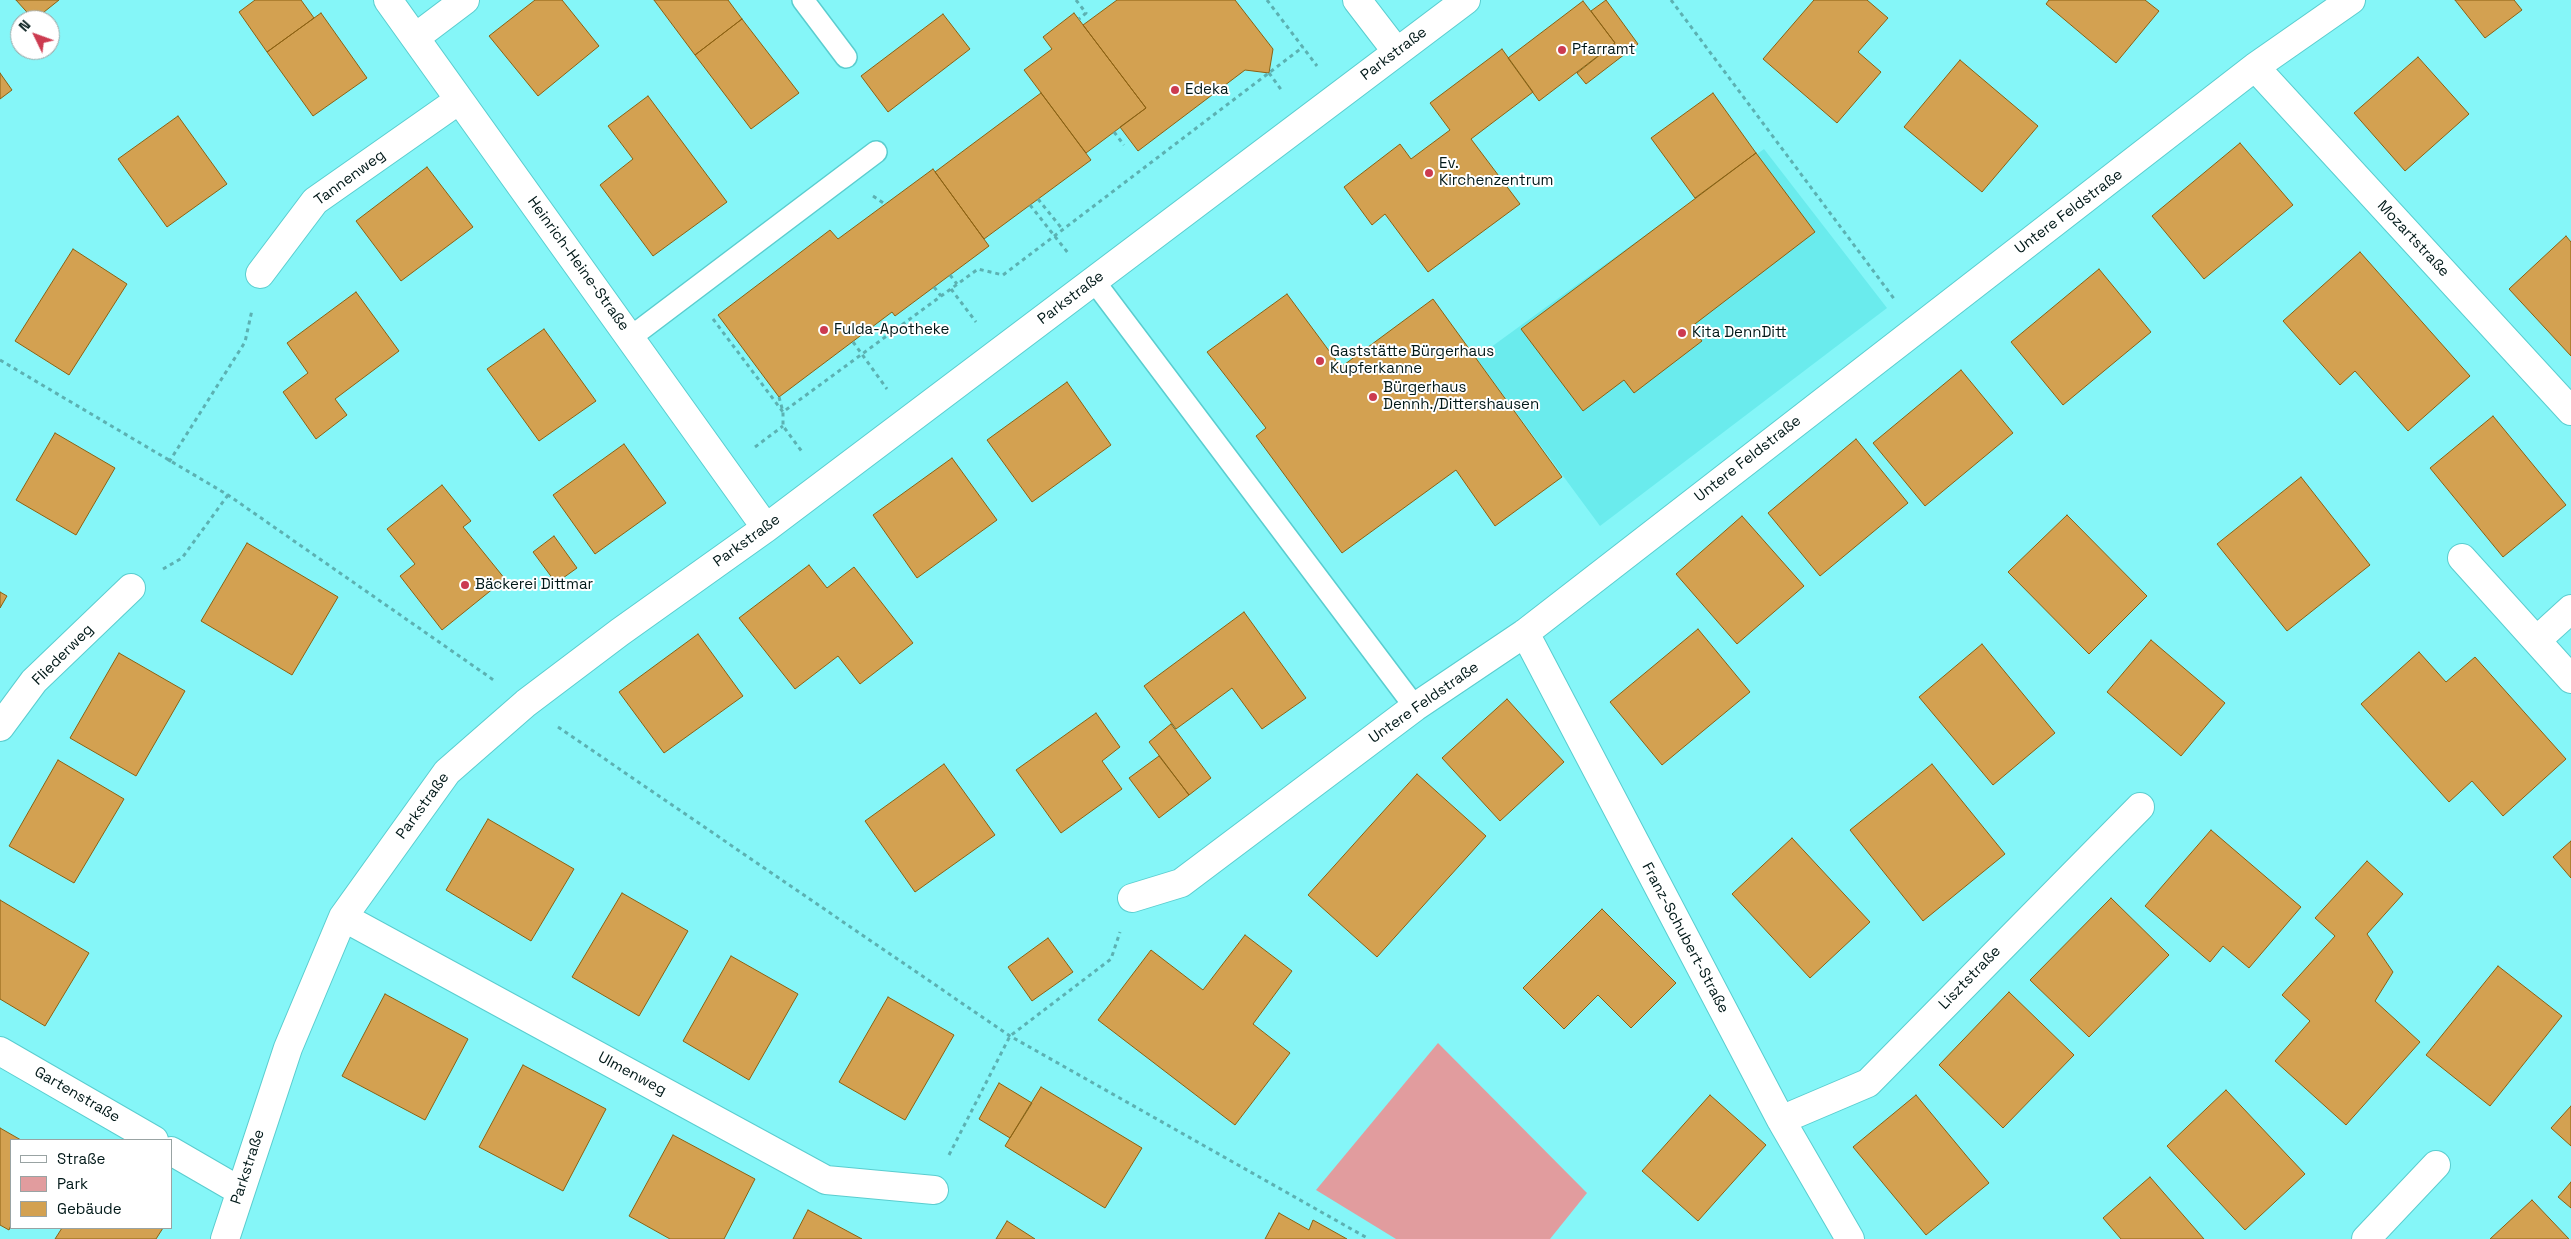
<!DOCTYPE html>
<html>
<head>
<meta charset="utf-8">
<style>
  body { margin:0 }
  #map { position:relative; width:2571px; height:1239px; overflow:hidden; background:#85f6f8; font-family:"Space Grotesk",sans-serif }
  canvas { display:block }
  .legend { position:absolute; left:10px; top:1139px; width:162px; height:90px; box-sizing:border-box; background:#fff; border:1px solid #99a3a3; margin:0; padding:6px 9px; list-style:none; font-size:15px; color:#011818 }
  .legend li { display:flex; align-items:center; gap:10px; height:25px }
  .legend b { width:25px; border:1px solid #99a3a3 }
  .north { position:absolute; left:10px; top:10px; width:50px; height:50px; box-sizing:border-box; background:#fff; border:1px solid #99a3a3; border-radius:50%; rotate:312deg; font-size:14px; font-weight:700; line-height:20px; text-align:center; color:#011818 }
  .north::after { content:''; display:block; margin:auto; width:18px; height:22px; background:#cc3b50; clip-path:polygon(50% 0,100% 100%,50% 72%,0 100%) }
</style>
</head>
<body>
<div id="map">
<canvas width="2571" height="1239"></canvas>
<ul class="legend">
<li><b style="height:6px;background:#fff"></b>Straße</li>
<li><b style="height:14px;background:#e19c9e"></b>Park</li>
<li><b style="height:14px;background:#d3a151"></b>Gebäude</li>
</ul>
<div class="north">N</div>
</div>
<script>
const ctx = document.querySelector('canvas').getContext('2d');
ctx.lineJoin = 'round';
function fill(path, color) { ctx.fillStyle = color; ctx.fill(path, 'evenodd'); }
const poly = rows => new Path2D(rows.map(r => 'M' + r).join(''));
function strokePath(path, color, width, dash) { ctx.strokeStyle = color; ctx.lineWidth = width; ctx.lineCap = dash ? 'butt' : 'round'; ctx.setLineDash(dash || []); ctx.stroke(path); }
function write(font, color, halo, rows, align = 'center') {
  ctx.font = font + ' "Space Grotesk",sans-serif'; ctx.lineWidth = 4; ctx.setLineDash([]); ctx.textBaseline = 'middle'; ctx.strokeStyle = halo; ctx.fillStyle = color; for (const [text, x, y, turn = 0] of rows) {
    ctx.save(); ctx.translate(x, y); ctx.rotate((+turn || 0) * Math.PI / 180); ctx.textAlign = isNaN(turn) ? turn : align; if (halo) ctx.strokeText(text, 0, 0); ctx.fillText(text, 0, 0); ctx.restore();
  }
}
fill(poly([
  [1764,149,1887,308,1600,526,1476,358]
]), '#6aebed');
fill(poly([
  [1438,1043,1587,1193,1550,1239,1396,1239,1316,1190]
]), '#e19c9e');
const building = poly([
  [16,0,59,0,34,20,16,0],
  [255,0,301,0,314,18,267,52,239,12,255,0],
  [535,0,562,0,599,46,538,96,489,36,535,0],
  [654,0,728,0,742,19,695,55,654,0],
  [1117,0,1235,0,1273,49,1269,73,1245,70,1138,151,1120,127,1146,108,1083,25,1117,0],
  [1606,0,1638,44,1586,84,1577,73,1615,43,1591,11,1606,0],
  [1814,0,1867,0,1888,18,1858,52,1881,72,1837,123,1763,59,1814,0],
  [2049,0,2145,0,2159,11,2116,63,2046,4,2049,0],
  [2455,0,2514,0,2522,10,2485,38,2455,0],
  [1583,1,1615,43,1539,101,1508,58,1583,1],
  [321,13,367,78,313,116,267,52,321,13],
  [1074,13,1146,108,1086,153,1024,70,1052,49,1043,37,1074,13],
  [943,14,970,49,888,112,861,76,943,14],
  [742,19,799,93,751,129,695,55,742,19],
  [1502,49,1533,92,1471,139,1520,204,1428,272,1385,214,1372,225,1344,187,1400,144,1411,159,1450,130,1430,103,1502,49],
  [2418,57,2469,114,2405,171,2354,113,2418,57],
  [1960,60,2038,126,1982,192,1904,127,1960,60],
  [0,73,12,90,0,99,0,73],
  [1041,93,1091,160,984,239,935,172,1041,93],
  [1713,93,1756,153,1695,198,1651,138,1713,93],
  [648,96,727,202,653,256,600,185,633,159,608,126,648,96],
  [178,116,227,184,167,227,118,159,178,116],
  [2240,143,2293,205,2204,279,2152,216,2240,143],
  [1756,153,1815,232,1691,327,1702,341,1634,393,1624,380,1583,411,1521,329,1756,153],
  [427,167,473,227,401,281,356,221,427,167],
  [933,169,989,246,895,316,892,312,779,397,718,315,830,230,838,239,933,169],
  [2566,236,2571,242,2571,356,2509,289,2566,236],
  [73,249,127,284,69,375,15,341,73,249],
  [2360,252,2470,376,2408,431,2355,371,2340,385,2283,321,2360,252],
  [2099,269,2151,332,2063,405,2011,342,2099,269],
  [356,292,399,351,335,399,347,415,316,439,283,392,308,373,287,343,356,292],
  [1287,294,1341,367,1433,299,1562,477,1495,526,1456,470,1342,553,1256,436,1266,428,1207,352,1287,294],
  [544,329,596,401,539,441,487,369,544,329],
  [1961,370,2013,433,1925,506,1873,443,1961,370],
  [1067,382,1111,445,1032,502,987,440,1067,382],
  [2493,416,2566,505,2503,557,2430,468,2493,416],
  [55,433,115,468,76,535,16,500,55,433],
  [1856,439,1908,503,1820,576,1768,513,1856,439],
  [624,444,666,503,595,554,553,495,624,444],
  [952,458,997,520,917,578,873,515,952,458],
  [2301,477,2370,565,2287,631,2217,544,2301,477],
  [442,485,471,521,463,527,505,579,442,630,400,576,415,564,387,529,442,485],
  [2067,515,2147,596,2089,654,2008,572,2067,515],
  [1742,516,1804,586,1737,644,1676,574,1742,516],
  [554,536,577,568,556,583,533,552,554,536],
  [247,543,338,597,292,675,201,621,247,543],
  [809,565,827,588,854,567,913,643,860,684,838,656,795,689,739,618,809,565],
  [0,592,7,596,0,608,0,592],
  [1244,612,1306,698,1262,729,1232,688,1176,729,1144,686,1244,612],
  [1698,629,1750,692,1662,765,1610,702,1698,629],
  [698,634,743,696,664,753,619,692,698,634],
  [2151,640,2225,703,2181,756,2107,692,2151,640],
  [1982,644,2055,733,1993,785,1919,697,1982,644],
  [2419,652,2446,682,2475,657,2566,759,2503,816,2472,781,2449,802,2361,704,2419,652],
  [119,653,185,691,136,776,70,738,119,653],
  [1507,699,1564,762,1500,821,1442,758,1507,699],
  [1096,713,1120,747,1102,761,1122,789,1061,833,1016,770,1096,713],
  [1171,724,1211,778,1189,795,1149,742,1171,724],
  [1159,756,1189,795,1159,818,1129,778,1159,756],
  [58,760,124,799,74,883,9,846,58,760],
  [944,764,995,835,915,892,865,821,944,764],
  [1932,764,2005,854,1923,921,1850,830,1932,764],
  [1417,774,1486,836,1377,957,1308,895,1417,774],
  [488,819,574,869,531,941,446,890,488,819],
  [2211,830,2301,907,2249,968,2223,946,2210,962,2145,906,2211,830],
  [1792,838,1870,922,1810,978,1732,894,1792,838],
  [2571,841,2571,878,2553,857,2571,841],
  [2367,861,2403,894,2367,934,2393,972,2375,1001,2420,1042,2346,1125,2275,1061,2310,1021,2282,995,2335,936,2315,918,2367,861],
  [622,893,688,931,639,1016,572,977,622,893],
  [2111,898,2169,955,2089,1037,2030,980,2111,898],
  [0,900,89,953,45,1026,0,999,0,900],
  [1602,909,1676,983,1631,1028,1598,995,1564,1029,1523,988,1602,909],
  [1245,935,1292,971,1253,1024,1290,1053,1235,1125,1098,1020,1151,950,1203,990,1245,935],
  [1048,938,1073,972,1032,1001,1008,967,1048,938],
  [731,956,798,994,749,1080,683,1041,731,956],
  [2498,966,2562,1016,2490,1106,2426,1055,2498,966],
  [2009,992,2074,1055,2003,1128,1939,1065,2009,992],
  [385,994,468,1039,425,1120,342,1076,385,994],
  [888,997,954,1035,905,1120,839,1082,888,997],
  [523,1065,606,1109,563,1191,479,1147,523,1065],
  [999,1083,1032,1103,1010,1138,979,1119,999,1083],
  [1041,1087,1142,1148,1105,1208,1005,1146,1041,1087],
  [2226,1090,2305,1174,2245,1230,2167,1146,2226,1090],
  [1710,1095,1766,1145,1698,1221,1642,1171,1710,1095],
  [1916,1095,1989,1183,1926,1235,1853,1147,1916,1095],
  [2571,1106,2571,1146,2551,1128,2571,1106],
  [0,1128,21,1140,11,1140,11,1225,9,1230,0,1225,0,1128],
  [673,1135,755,1179,724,1239,670,1239,629,1216,673,1135],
  [2150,1177,2204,1239,2121,1239,2103,1218,2150,1177],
  [2571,1182,2571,1208,2558,1197,2571,1182],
  [2532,1200,2569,1239,2490,1239,2532,1200],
  [808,1210,862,1239,793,1239,808,1210],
  [1279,1213,1309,1230,1313,1220,1347,1239,1265,1239,1279,1213],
  [1007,1221,1035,1239,996,1239,1007,1221],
  [62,1228,163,1228,156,1239,55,1239,62,1228]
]);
fill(building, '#d3a151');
strokePath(building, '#8c6112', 1);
const lane = poly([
  [803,0,846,57],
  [1094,281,1415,707],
  [631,337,876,152]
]);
const street = poly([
  [388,0,766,528],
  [1357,0,1397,52],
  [416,37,465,0],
  [2255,67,2571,411],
  [260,274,315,201,459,100],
  [2462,558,2571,679],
  [1525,633,1781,1120,1850,1239],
  [2537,640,2571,609],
  [0,727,34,681,131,588],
  [1132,898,1181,883,1415,707,1525,633,2255,67,2351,0],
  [343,917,826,1180,934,1190],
  [0,1051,154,1140],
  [1781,1120,1868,1083,2140,807],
  [171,1151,240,1191],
  [225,1239,288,1048,343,917,447,772,526,703,620,632,766,528,1466,0],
  [2366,1239,2436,1165]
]);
strokePath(lane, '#5acdcf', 24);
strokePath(street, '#5acdcf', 30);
strokePath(poly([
  [1076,0,1086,13,1079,19],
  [1267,0,1317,66],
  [1671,0,1895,300],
  [1269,73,1282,91],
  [1114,132,1124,145],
  [873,196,885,204],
  [1038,199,1063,230],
  [1030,205,1068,253],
  [950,275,957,284],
  [934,287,941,296],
  [951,289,976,322],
  [713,319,783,412,978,269,1003,275,1303,47],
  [853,342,887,389],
  [0,360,228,495,495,681],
  [779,397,783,412,783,426,803,453],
  [755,447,783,426],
  [169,462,245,342,252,310],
  [163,569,182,558,228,495],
  [558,727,1010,1036,1369,1239],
  [949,1155,1010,1036,1111,959,1120,932]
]), '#5cb1b2', 3, [4, 4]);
strokePath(lane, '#fff', 21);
strokePath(street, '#fff', 28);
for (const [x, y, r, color] of [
  [1562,50,5,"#cc3b50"],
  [1175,90,5,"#cc3b50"],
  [1429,173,5,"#cc3b50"],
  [824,330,5,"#cc3b50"],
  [1682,333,5,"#cc3b50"],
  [1320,361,5,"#cc3b50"],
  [1373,397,5,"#cc3b50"],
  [465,585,5,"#cc3b50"]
]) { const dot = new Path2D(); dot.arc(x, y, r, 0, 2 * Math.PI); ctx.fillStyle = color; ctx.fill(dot); strokePath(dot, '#fff', 2); }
write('15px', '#011818', '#fff', [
  ["Pfarramt",1572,50],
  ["Edeka",1185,90],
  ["Ev.",1439,164],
  ["Kirchenzentrum",1439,181],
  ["Fulda-Apotheke",834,330],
  ["Kita DennDitt",1692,333],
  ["Gaststätte Bürgerhaus",1330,352],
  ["Kupferkanne",1330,369],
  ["Bürgerhaus",1383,388],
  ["Dennh./Dittershausen",1383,405],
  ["Bäckerei Dittmar",475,585]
], 'left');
write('15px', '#011818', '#fff', [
  ["Parkstraße",1394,54,-37],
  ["Tannenweg",350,178,-36],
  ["Untere Feldstraße",2069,212,-37],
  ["Mozartstraße",2413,239,47],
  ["Heinrich-Heine-Straße",578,264,54],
  ["Parkstraße",1071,298,-37],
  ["Untere Feldstraße",1748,459,-38],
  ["Parkstraße",747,541,-36],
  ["Fliederweg",63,655,-45],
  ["Untere Feldstraße",1424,703,-35],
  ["Parkstraße",423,806,-54],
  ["Franz-Schubert-Straße",1685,938,62],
  ["Lisztstraße",1970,978,-46],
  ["Ulmenweg",632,1074,28],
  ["Gartenstraße",77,1095,30],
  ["Parkstraße",248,1167,-72]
]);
</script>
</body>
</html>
